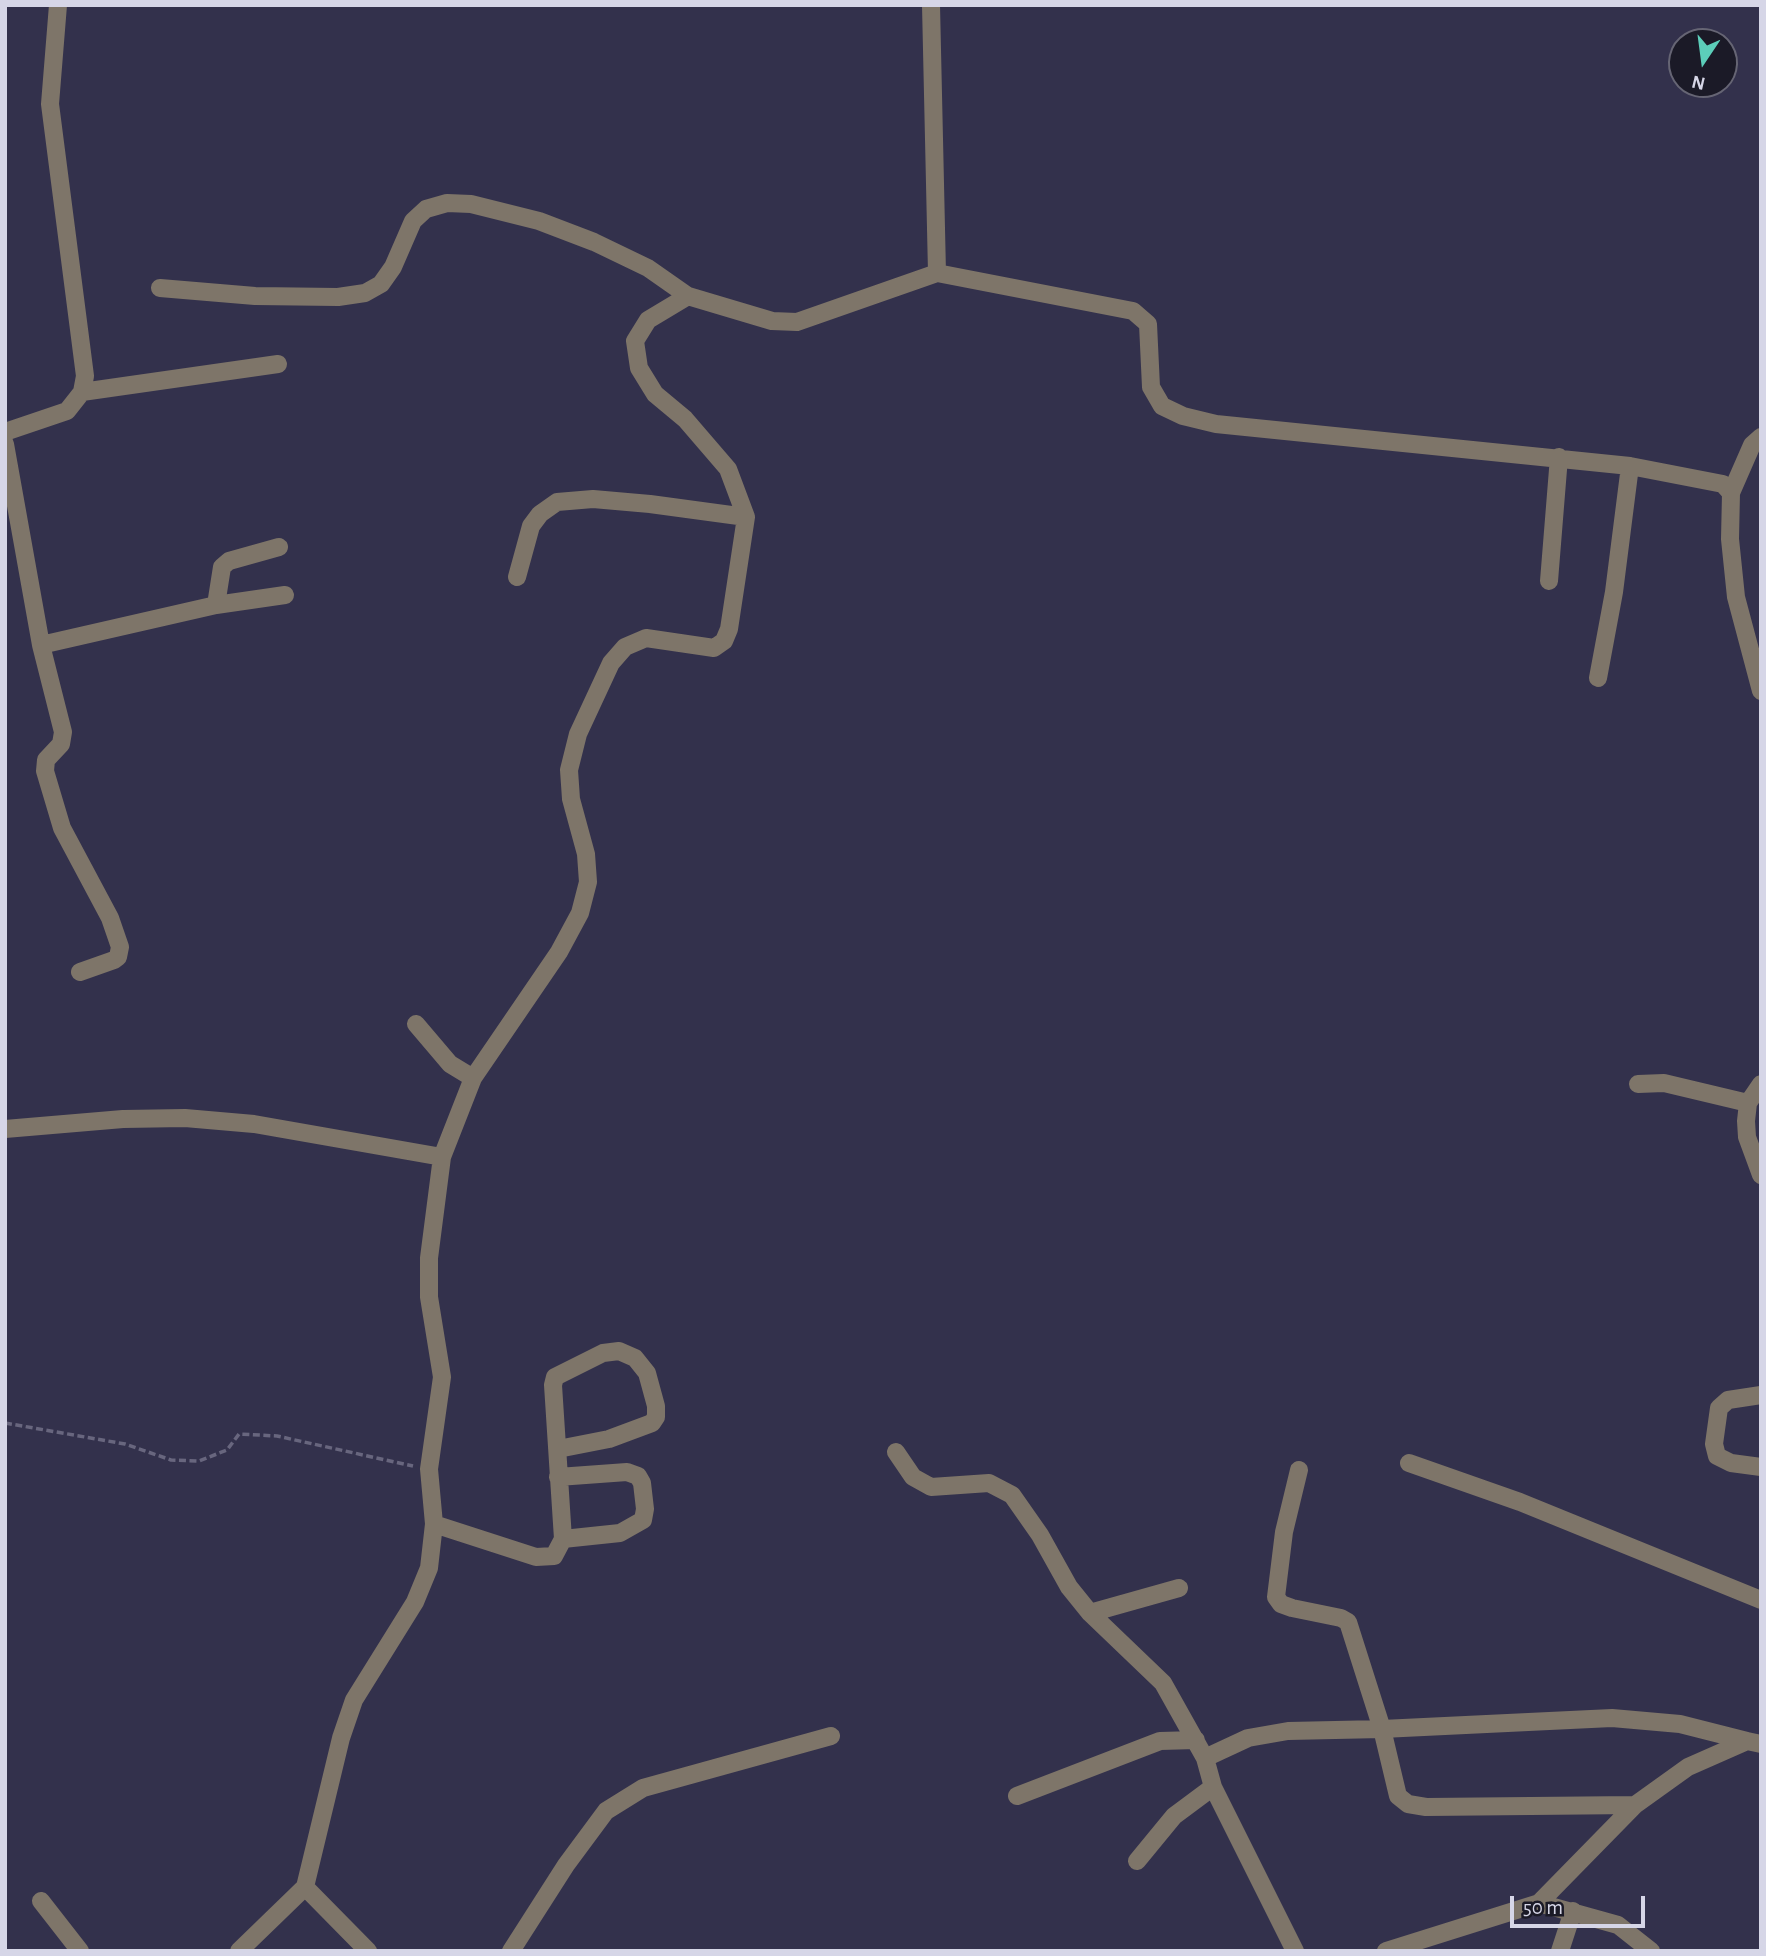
<!DOCTYPE html>
<html>
<head>
<meta charset="utf-8">
<style>
  body { margin:0 }
  #map { position:relative; width:1766px; height:1956px; overflow:hidden; background:#33314c; font-family:"Alegreya Sans",sans-serif }
  canvas { display:block }
  .frame { position:absolute; inset:0; border:7px solid #d6d6e7; pointer-events:none }
  .north { position:absolute; left:1668px; top:28px; width:70px; height:70px; box-sizing:border-box; background:#1b1a27; border:2px solid #666574; border-radius:50%; rotate:193deg; font-size:19px; font-weight:700; line-height:28px; text-align:center; color:#d6d6e7 }
  .north::after { content:''; display:block; margin:auto; width:24px; height:32px; background:#5cceba; clip-path:polygon(50% 0,100% 100%,50% 72%,0 100%) }
  .scale { position:absolute; left:1510px; top:1896px; width:135px; height:32px; box-sizing:border-box; border:4px solid #d6d6e7; border-top:0; padding-left:9px; font-size:21px; line-height:24px; white-space:nowrap; color:#d6d6e7; -webkit-text-stroke:5px #1b1a27; paint-order:stroke }
</style>
</head>
<body>
<div id="map">
<canvas width="1766" height="1956"></canvas>
<div class="frame"></div>
<div class="north">N</div>
<div class="scale">50 m</div>
</div>
<script>
const ctx = document.querySelector('canvas').getContext('2d');
ctx.lineJoin = 'round';
const poly = rows => new Path2D(rows.map(r => 'M' + r).join(''));
function strokePath(path, color, width, dash) { ctx.strokeStyle = color; ctx.lineWidth = width; ctx.lineCap = dash ? 'butt' : 'round'; ctx.setLineDash(dash || []); ctx.stroke(path); }
strokePath(poly([
  [5,1423,125,1444,171,1460,199,1461,227,1450,239,1434,277,1436,413,1466]
]), '#68667e', 3.5, [7, 3.5]);
strokePath(poly([
  [937,273,1133,311,1148,324,1151,387,1162,406,1183,416,1216,424,1630,466,1723,484,1731,493,1730,539,1736,597,1761,691],
  [160,288,255,296,338,297,365,293,381,284,393,267,413,221,426,209,447,203,471,204,539,221,594,242,648,268,688,296],
  [82,392,278,364],
  [5,432,67,411,82,392,85,376,50,104,58,5],
  [5,444,41,645,63,732,61,744,46,760,45,771,62,828,110,918,120,947,118,957,114,960,80,972],
  [1731,493,1752,445,1761,437],
  [517,577,531,526,540,514,557,502,593,499,650,504,746,517],
  [1549,581,1559,457],
  [216,605,222,567,229,561,279,547],
  [41,645,216,605,285,595],
  [1598,678,1614,592,1630,466],
  [416,1024,450,1064,473,1078],
  [1638,1084,1664,1083,1748,1103],
  [1761,1084,1748,1103,1746,1121,1747,1137,1761,1175],
  [5,1129,123,1119,185,1118,254,1124,442,1157],
  [1761,1395,1728,1400,1719,1408,1714,1444,1717,1456,1731,1463,1761,1467],
  [896,1452,913,1477,931,1487,989,1483,1012,1495,1040,1535,1069,1587,1090,1613,1163,1683,1205,1758],
  [1409,1463,1520,1502,1761,1600],
  [1299,1470,1284,1532,1276,1597,1281,1604,1292,1608,1341,1618,1348,1622,1382,1729,1612,1718,1680,1724,1747,1741],
  [558,1477,627,1472,638,1476,642,1483,645,1509,643,1520,620,1533,563,1539],
  [434,1524,536,1557,554,1556,563,1539,553,1385,555,1377,603,1353,619,1351,635,1358,647,1373,656,1406,656,1417,652,1423,609,1439,558,1449],
  [1090,1613,1179,1588],
  [1017,1796,1160,1741,1196,1740],
  [1137,1861,1174,1816,1213,1787],
  [41,1901,80,1951],
  [1539,1903,1618,1925,1651,1951],
  [239,1951,305,1887],
  [368,1951,305,1887,341,1738,354,1700,415,1602,429,1568,434,1524,429,1469,442,1377,429,1297,429,1258,442,1157,473,1078,559,952,580,913,588,882,586,854,571,799,569,770,578,734,611,663,625,647,646,638,714,648,724,641,729,629,746,517,728,469,685,419,655,394,639,368,635,341,648,320,688,296,772,321,797,322,937,273,931,5],
  [511,1951,566,1865,606,1811,643,1788,831,1736],
  [1295,1951,1213,1787,1205,1758,1248,1738,1288,1731,1382,1729,1398,1796,1408,1804,1426,1807,1635,1805],
  [1386,1951,1539,1903,1635,1805,1688,1767,1747,1741,1761,1744],
  [1560,1951,1573,1911]
]), '#7e7569', 18);
</script>
</body>
</html>
